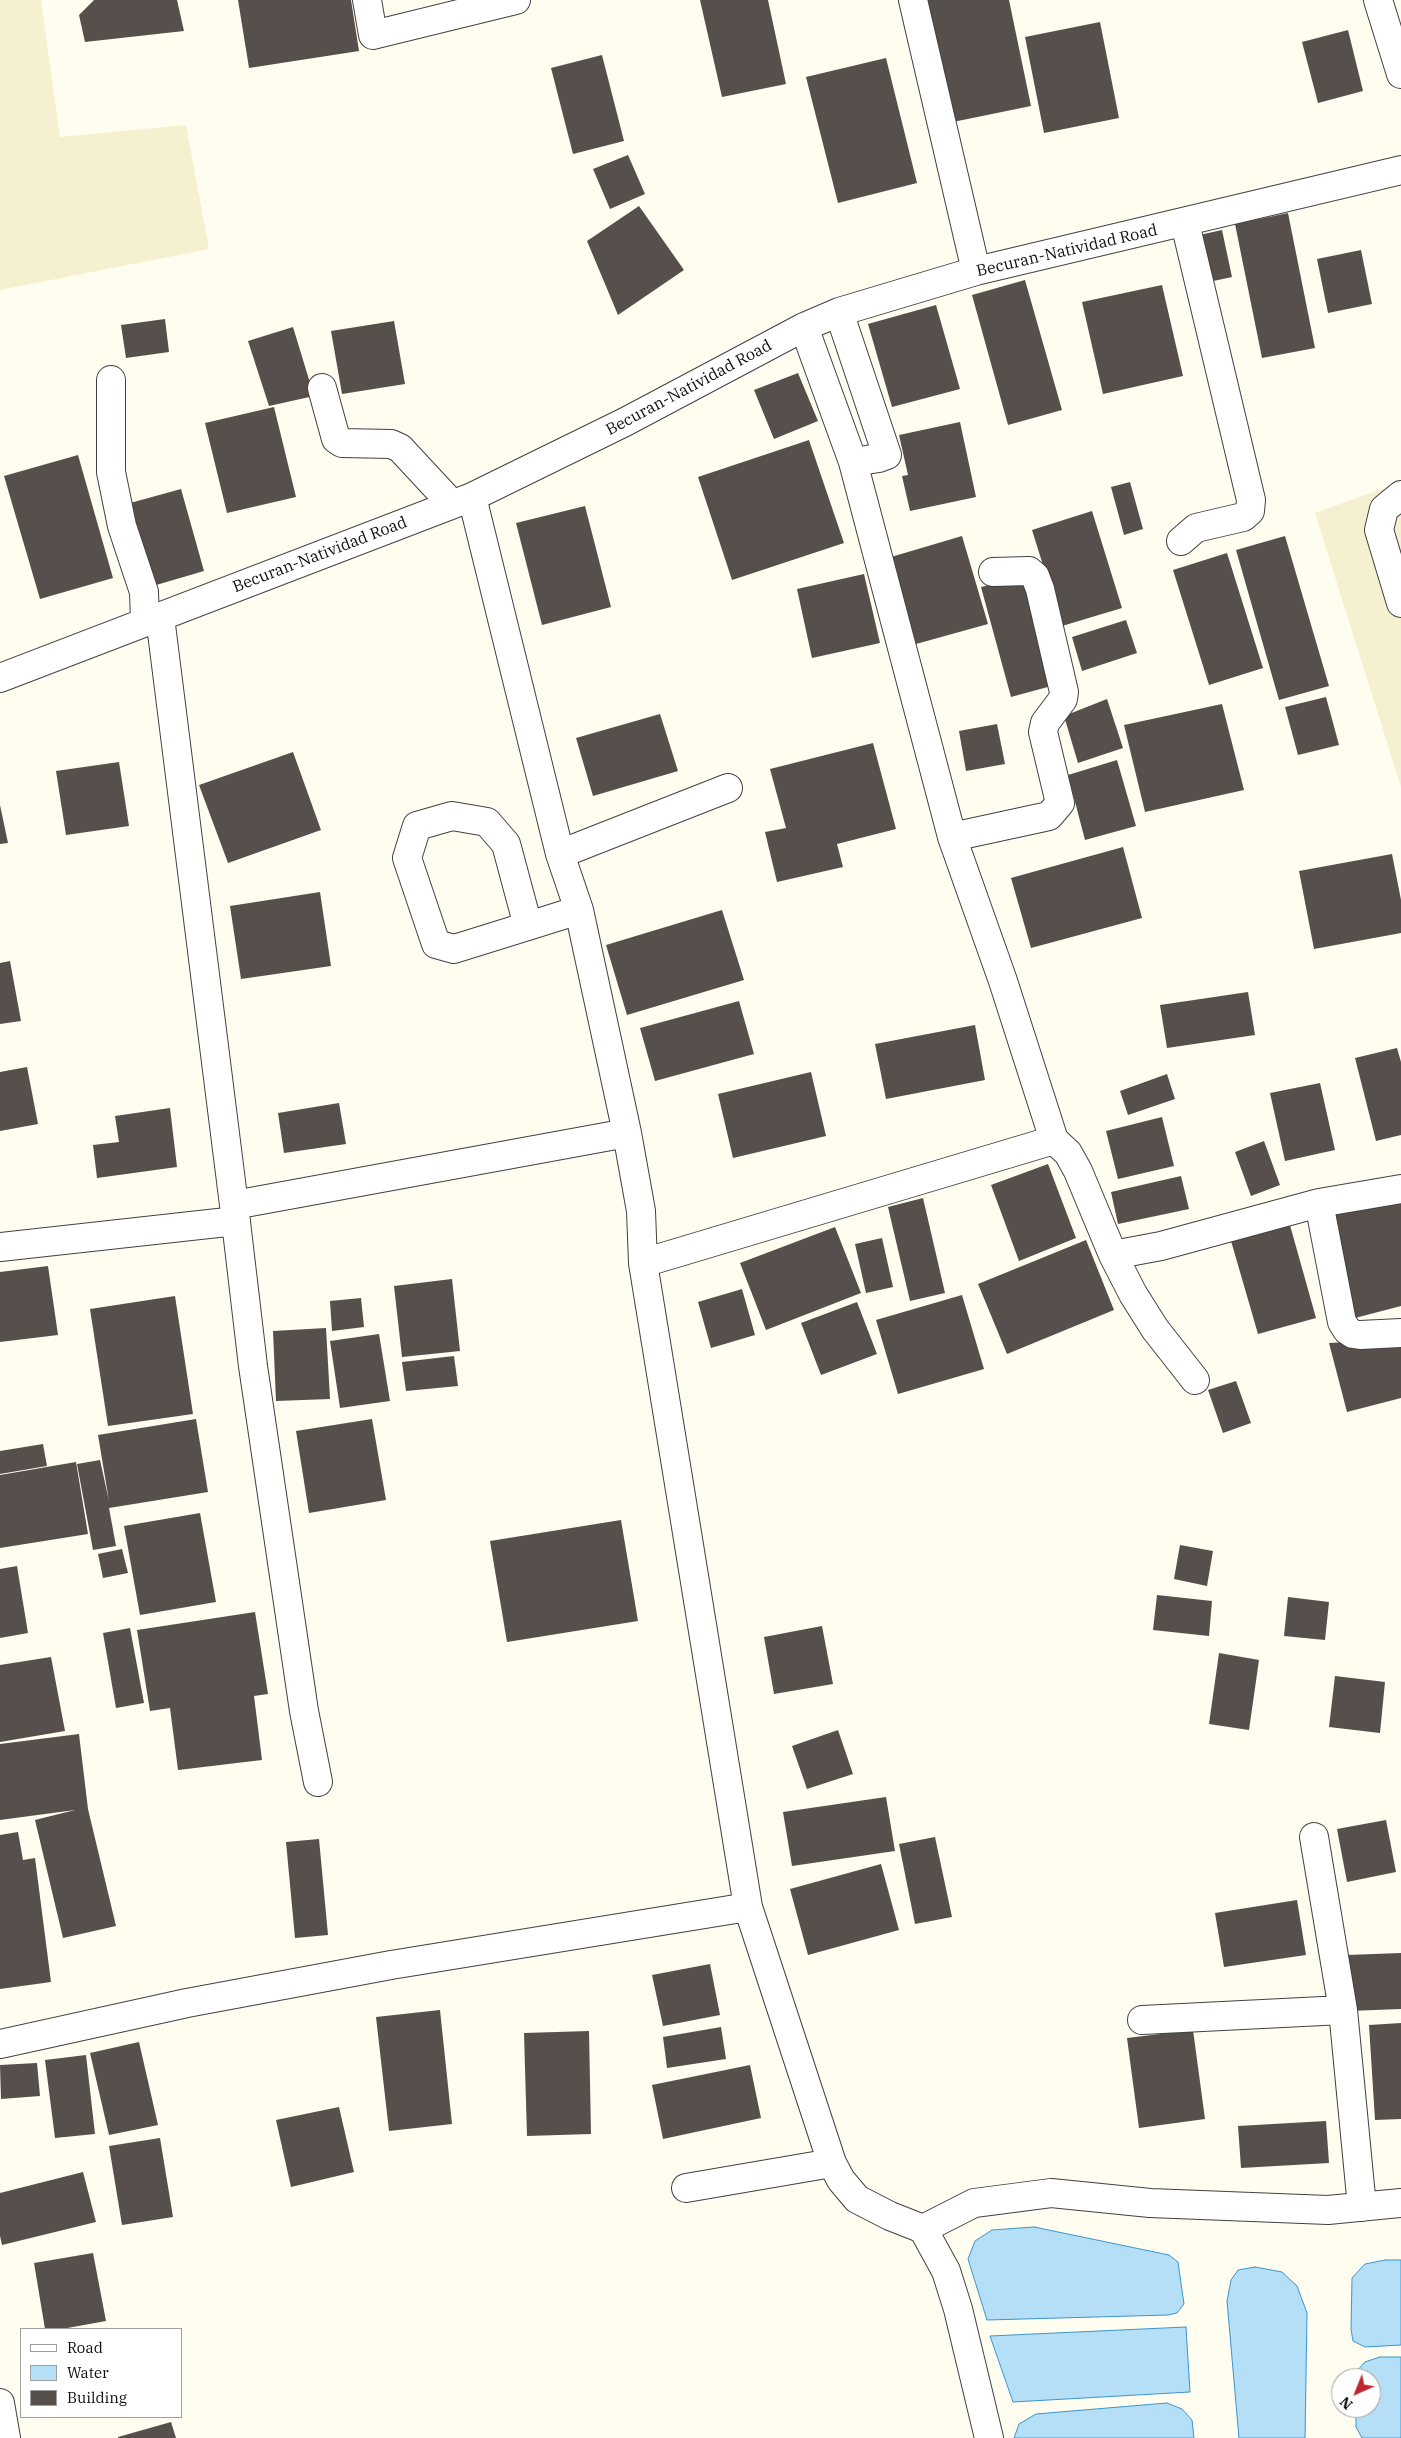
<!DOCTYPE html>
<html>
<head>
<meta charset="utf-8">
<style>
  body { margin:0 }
  #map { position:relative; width:1401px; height:2438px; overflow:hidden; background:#fffcf0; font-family:"IBM Plex Serif",serif }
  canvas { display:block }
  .legend { position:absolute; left:20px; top:2328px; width:162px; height:90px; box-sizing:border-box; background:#fff; border:1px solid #9f9f9f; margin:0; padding:6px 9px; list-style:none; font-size:15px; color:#0e0e0e }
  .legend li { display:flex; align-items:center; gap:10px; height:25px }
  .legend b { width:25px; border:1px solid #9f9f9f }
  .north { position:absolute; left:1331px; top:2368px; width:50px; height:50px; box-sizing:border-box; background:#fff; border:1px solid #9f9f9f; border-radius:50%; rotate:224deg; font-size:14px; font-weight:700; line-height:20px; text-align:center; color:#0e0e0e }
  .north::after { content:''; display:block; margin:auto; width:18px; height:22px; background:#bf2630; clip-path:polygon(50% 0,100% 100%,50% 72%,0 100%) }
</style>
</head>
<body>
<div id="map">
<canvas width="1401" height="2438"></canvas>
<ul class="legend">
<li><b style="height:6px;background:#fff"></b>Road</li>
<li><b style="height:14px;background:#b4dff6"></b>Water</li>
<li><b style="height:14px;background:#574f4b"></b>Building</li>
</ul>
<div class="north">N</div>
</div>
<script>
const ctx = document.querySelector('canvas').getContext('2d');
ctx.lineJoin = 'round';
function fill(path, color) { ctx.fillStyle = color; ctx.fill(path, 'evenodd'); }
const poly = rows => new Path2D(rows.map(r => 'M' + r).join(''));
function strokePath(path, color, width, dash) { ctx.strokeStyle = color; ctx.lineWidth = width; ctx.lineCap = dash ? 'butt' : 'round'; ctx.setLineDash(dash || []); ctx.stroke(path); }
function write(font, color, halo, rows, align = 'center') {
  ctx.font = font + ' "IBM Plex Serif",serif'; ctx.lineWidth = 5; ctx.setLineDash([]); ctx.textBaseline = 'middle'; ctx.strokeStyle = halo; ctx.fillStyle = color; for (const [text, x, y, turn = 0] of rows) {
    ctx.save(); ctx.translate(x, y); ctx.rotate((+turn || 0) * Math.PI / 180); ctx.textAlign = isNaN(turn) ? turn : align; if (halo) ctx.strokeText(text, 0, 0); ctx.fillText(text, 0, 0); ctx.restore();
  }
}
fill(poly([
  [0,0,41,0,60,137,186,125,209,249,0,290],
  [1401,482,1401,787,1315,513]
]), '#f5f1d0');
const water = poly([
  [1034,2227,1169,2255,1178,2262,1184,2304,1177,2313,1168,2315,987,2320,968,2259,975,2241,992,2230,1034,2227],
  [1385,2260,1401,2260,1401,2345,1365,2347,1353,2341,1351,2329,1352,2278,1365,2264,1385,2260],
  [1255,2267,1282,2272,1297,2286,1307,2313,1305,2438,1239,2438,1227,2301,1231,2280,1238,2270,1255,2267],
  [1186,2327,1190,2392,1013,2402,990,2336,1186,2327],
  [1380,2357,1401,2357,1401,2438,1362,2438,1356,2427,1356,2408,1371,2408,1371,2378,1356,2378,1356,2372,1365,2362,1380,2357],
  [1167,2403,1182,2409,1192,2420,1194,2438,1014,2438,1019,2424,1036,2414,1167,2403]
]);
fill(water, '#b4dff6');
strokePath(water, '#3b96cd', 1);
fill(poly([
  [94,0,177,0,184,31,85,42,79,15],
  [238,0,351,0,359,51,249,68],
  [700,0,768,0,786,84,722,97],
  [923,0,1009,0,1031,106,948,123],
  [1100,22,1119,118,1044,133,1025,37],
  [1348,30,1363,91,1318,103,1302,42],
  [602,55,624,141,573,154,551,68],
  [886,58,917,183,838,203,806,77],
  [628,155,645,194,610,209,593,169],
  [639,206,684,270,618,315,587,241],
  [1288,213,1315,348,1262,358,1235,224],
  [1222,230,1232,277,1204,283,1195,236],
  [1361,250,1372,304,1328,313,1317,259],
  [1025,280,1062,410,1008,425,972,295],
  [1162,285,1183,376,1103,394,1082,302],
  [936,305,960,389,892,407,868,324],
  [165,319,169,352,126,358,121,325],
  [394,321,405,384,342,394,331,331],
  [293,327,314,396,269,406,248,341],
  [798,373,818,421,774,439,754,390],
  [274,407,296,497,227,513,205,423],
  [960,422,976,497,910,511,902,476,908,475,899,435],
  [809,440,844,543,732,580,698,477],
  [78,455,113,578,40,599,4,476],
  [1130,482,1143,529,1124,535,1111,487],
  [181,489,204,571,146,588,123,505],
  [585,506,611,607,542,625,516,523],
  [1092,511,1122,608,1062,626,1032,530],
  [962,536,988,624,916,644,891,557],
  [1285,536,1329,686,1279,700,1236,550],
  [1227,553,1263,668,1209,685,1173,570],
  [864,574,880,643,812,658,797,589],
  [1026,577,1055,685,1011,697,981,587],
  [1126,620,1137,653,1082,671,1072,637],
  [1326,697,1339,745,1298,755,1285,707],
  [1107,699,1123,748,1078,763,1064,716],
  [1222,704,1244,790,1145,812,1124,725],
  [660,714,678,771,593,796,576,738],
  [997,724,1005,764,966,771,959,731],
  [873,743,896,829,837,844,843,867,777,882,765,832,786,828,770,769],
  [293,752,321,830,228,863,199,785],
  [1117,760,1136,826,1085,840,1068,775],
  [119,762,129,826,66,835,56,771],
  [0,805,8,843,0,844],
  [1123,847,1142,918,1031,948,1011,878],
  [1392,854,1401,900,1401,933,1314,949,1299,871],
  [320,892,331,966,241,979,230,906],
  [722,910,744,980,627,1015,606,945],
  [10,961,21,1021,0,1024,0,963],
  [1248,992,1255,1035,1167,1048,1160,1005],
  [739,1001,754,1054,655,1081,640,1028],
  [975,1025,985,1080,886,1099,875,1044],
  [1397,1048,1401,1062,1401,1135,1376,1141,1355,1058],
  [27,1067,38,1124,0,1131,0,1072],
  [811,1072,826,1136,733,1158,718,1094],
  [1167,1074,1175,1099,1128,1115,1120,1091],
  [1320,1083,1335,1150,1285,1161,1270,1093],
  [339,1103,346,1144,284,1153,278,1113],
  [170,1108,177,1167,97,1178,93,1145,119,1142,115,1116],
  [1162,1117,1174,1166,1118,1179,1106,1131],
  [1264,1141,1280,1185,1251,1196,1235,1152],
  [1048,1164,1076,1238,1019,1261,991,1185],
  [1181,1176,1189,1209,1118,1224,1111,1192],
  [1401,1195,1401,1306,1355,1318,1332,1210],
  [923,1198,945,1293,910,1301,888,1207],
  [1288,1218,1316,1318,1258,1334,1229,1234],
  [835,1227,861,1293,766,1330,740,1263],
  [882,1238,893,1287,866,1293,855,1244],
  [1086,1240,1114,1310,1007,1354,978,1284],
  [48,1266,58,1335,0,1342,0,1272],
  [452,1279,460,1351,402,1357,394,1286],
  [742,1289,755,1335,711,1348,698,1302],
  [962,1295,984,1369,898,1394,876,1320],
  [175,1296,193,1414,108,1426,90,1309],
  [361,1298,364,1327,332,1331,330,1301],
  [857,1302,877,1354,821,1375,801,1323],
  [326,1328,330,1399,276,1401,273,1331],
  [379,1334,390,1401,340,1408,330,1341],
  [1401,1339,1401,1398,1347,1412,1329,1343],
  [454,1356,458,1386,406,1391,402,1362],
  [1236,1381,1251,1423,1223,1433,1208,1390],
  [196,1419,208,1492,109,1508,116,1546,93,1550,77,1464,100,1460,109,1501,98,1435],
  [372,1419,386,1500,309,1513,296,1431],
  [43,1444,47,1466,0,1474,0,1451],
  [76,1462,88,1534,0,1548,0,1475],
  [200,1513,216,1602,140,1615,124,1526],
  [621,1520,638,1621,507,1642,490,1541],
  [1180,1545,1213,1551,1207,1586,1174,1579],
  [122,1549,128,1573,103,1578,98,1554],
  [17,1566,28,1633,0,1638,0,1569],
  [1157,1595,1212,1601,1209,1636,1153,1630],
  [1288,1597,1329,1602,1325,1640,1284,1636],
  [255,1612,268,1694,254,1696,262,1760,178,1770,170,1708,150,1711,137,1630],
  [822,1626,833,1684,774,1694,764,1637],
  [130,1628,144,1703,116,1708,103,1633],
  [1219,1653,1259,1660,1249,1730,1209,1724],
  [51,1657,65,1731,0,1742,0,1665],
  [1335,1676,1385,1682,1380,1733,1329,1727],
  [838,1730,853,1774,807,1789,792,1746],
  [79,1734,88,1809,116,1926,63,1938,35,1820,75,1810,0,1820,0,1744],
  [886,1797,895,1851,792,1866,783,1812],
  [1386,1820,1396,1872,1347,1882,1337,1829],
  [18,1832,23,1860,35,1858,51,1982,0,1989,0,1835],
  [935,1837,952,1917,915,1924,899,1844],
  [319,1839,328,1935,295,1938,286,1842],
  [881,1864,899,1930,808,1955,790,1889],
  [1297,1900,1306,1955,1224,1967,1215,1913],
  [1401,1953,1401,2009,1349,2011,1347,1955],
  [710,1964,720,2015,663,2026,652,1975],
  [440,2010,452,2124,389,2131,376,2017],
  [1401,2023,1401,2119,1375,2120,1369,2025],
  [721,2027,726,2059,667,2068,663,2037],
  [1193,2030,1205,2119,1139,2128,1127,2038],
  [589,2031,591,2134,527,2136,524,2033],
  [139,2042,158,2125,109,2135,90,2053],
  [86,2055,95,2134,55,2138,45,2060],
  [37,2063,40,2096,1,2099,0,2065],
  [750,2065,761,2118,663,2139,652,2085],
  [339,2107,354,2172,291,2187,276,2120],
  [1326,2121,1329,2163,1241,2168,1238,2126],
  [160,2138,173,2217,122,2225,109,2146],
  [83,2172,96,2222,2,2245,0,2236,0,2193],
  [93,2253,106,2321,62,2329,45,2329,34,2263],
  [171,2422,176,2438,118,2438,118,2437]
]), '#574f4b');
const minor = poly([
  [367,0,373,35,516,0],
  [913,0,976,271],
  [1378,0,1401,74],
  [839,312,887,455,879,458,853,462],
  [804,327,853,462,952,837,1003,981,1054,1140,1068,1153,1078,1171,1113,1255,1133,1294,1155,1329,1195,1380],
  [111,380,111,472,122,526,144,592,145,622],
  [322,388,336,439,342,443,391,444,400,448,452,504],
  [1401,495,1384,509,1379,530,1401,603],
  [472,497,560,854,579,910,627,1133,641,1211,643,1263,748,1907,832,2163,841,2180,857,2199,890,2216,923,2229],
  [1181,541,1196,528,1243,517,1250,511,1251,500,1185,223],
  [160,617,234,1205,253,1366,304,1711,318,1782],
  [0,678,472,497,625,422,804,327,839,312,976,271,1401,170],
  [952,837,1049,816,1060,803,1043,732,1045,723,1063,699,1064,692,1040,589,1035,576,1029,571,993,572],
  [560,854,728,788],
  [528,926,506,844,487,822,452,816,417,826,407,858,436,944,454,949,528,926,579,910],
  [1319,1203,1342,1322,1347,1330,1353,1334,1360,1335,1401,1333],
  [234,1205,627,1133],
  [0,1247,236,1221],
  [1113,1255,1161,1246,1319,1203,1401,1189],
  [643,1263,1054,1140],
  [1314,1837,1343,2010,1362,2207],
  [1142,2020,1343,2010],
  [0,2044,187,2003,391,1965,748,1907],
  [686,2188,832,2163],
  [0,2403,6,2438],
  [989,2438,958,2309,946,2271,923,2229,974,2203,1051,2193,1150,2203,1328,2210,1401,2203]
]);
strokePath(minor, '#414141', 30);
strokePath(minor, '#fff', 28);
write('16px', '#0e0e0e', '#fff', [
  ["Becuran-Natividad Road",1067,251,-13],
  ["Becuran-Natividad Road",689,388,-28],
  ["Becuran-Natividad Road",320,555,-21]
]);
</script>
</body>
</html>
